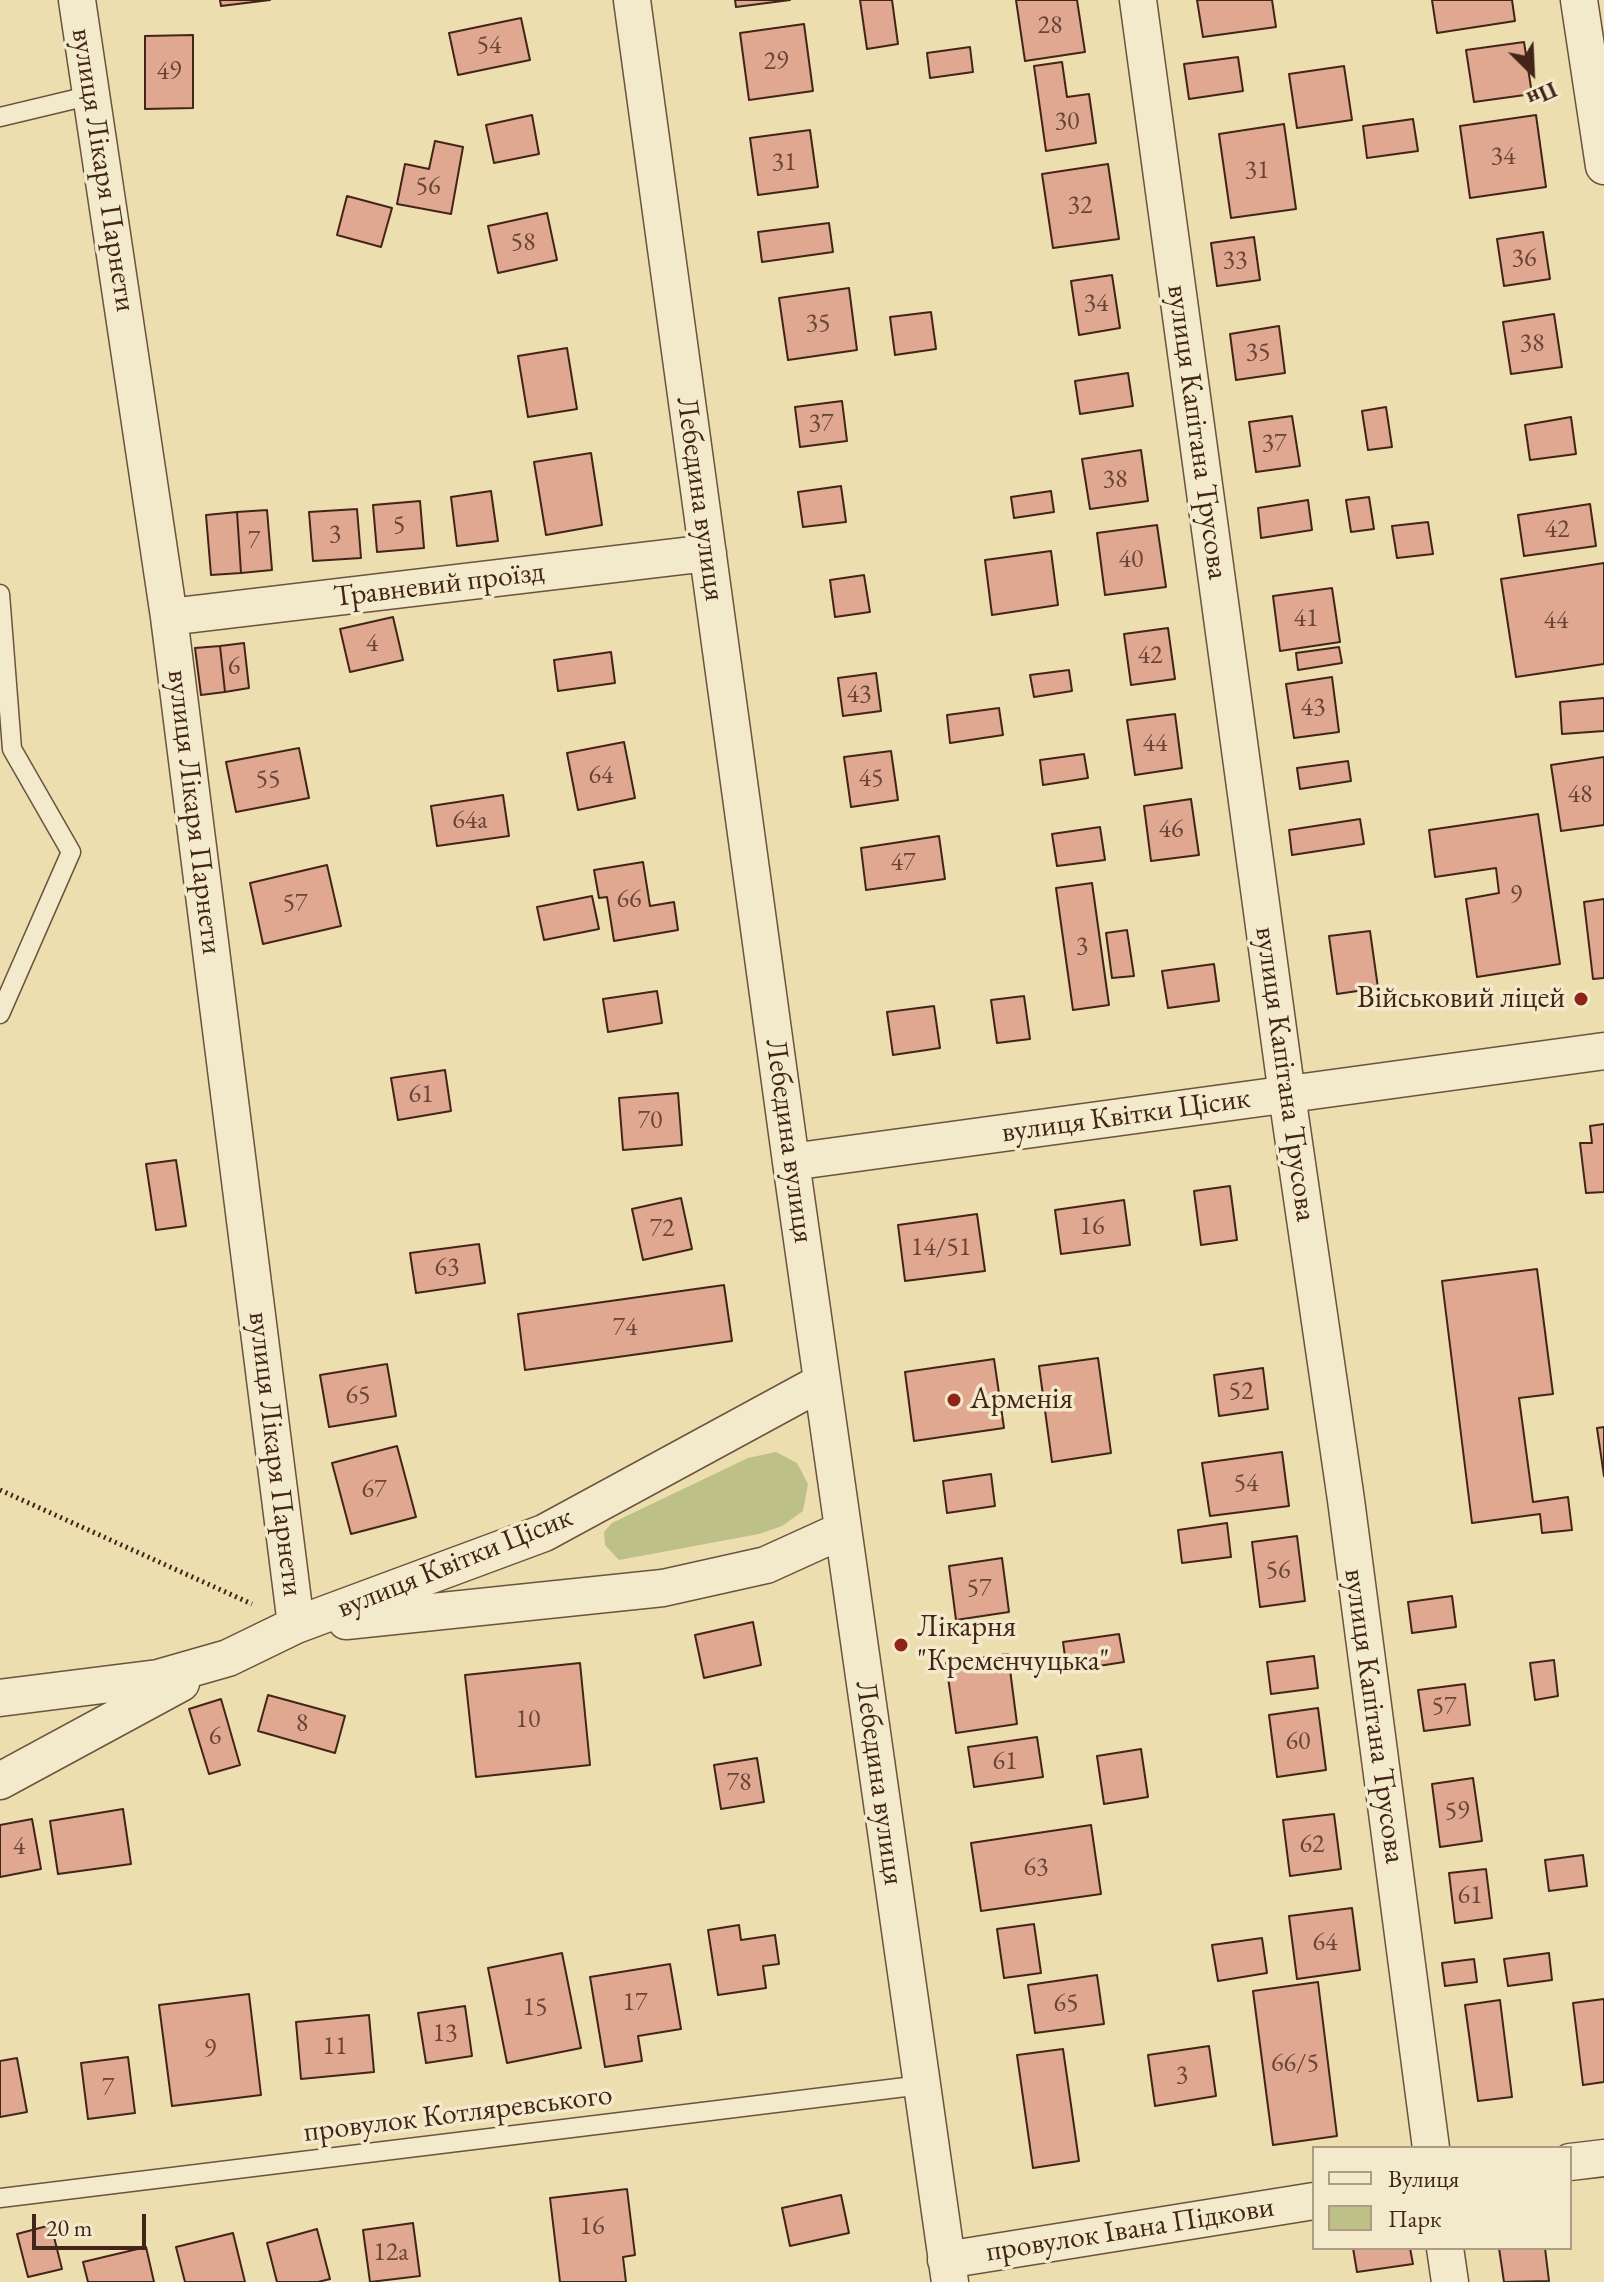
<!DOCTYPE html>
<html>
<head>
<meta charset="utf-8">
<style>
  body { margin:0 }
  #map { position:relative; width:1604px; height:2282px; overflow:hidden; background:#ecdeaf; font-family:"EB Garamond",serif }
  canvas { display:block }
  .legend { position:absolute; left:1312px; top:2146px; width:260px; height:104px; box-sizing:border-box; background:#f3eacb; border:2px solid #ad9b84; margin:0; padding:10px 14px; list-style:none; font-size:24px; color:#432419 }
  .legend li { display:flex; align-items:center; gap:16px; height:40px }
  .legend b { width:40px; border:2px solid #ad9b84 }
  .north { position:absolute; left:1492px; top:32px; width:80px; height:80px; -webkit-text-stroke:6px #f3eacb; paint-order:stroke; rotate:156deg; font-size:22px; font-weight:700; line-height:32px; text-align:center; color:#432419 }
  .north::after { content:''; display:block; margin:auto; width:28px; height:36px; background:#432419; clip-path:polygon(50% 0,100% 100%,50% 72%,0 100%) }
  .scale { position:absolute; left:32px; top:2214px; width:114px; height:36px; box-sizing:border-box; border:4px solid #432419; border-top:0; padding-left:10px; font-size:24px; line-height:28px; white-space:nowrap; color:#432419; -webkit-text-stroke:6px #f3eacb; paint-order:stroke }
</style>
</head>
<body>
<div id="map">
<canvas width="1604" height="2282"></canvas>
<ul class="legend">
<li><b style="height:10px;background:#f3eacb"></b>Вулиця</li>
<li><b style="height:22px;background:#bdc087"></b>Парк</li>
</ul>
<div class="north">Пн</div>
<div class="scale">20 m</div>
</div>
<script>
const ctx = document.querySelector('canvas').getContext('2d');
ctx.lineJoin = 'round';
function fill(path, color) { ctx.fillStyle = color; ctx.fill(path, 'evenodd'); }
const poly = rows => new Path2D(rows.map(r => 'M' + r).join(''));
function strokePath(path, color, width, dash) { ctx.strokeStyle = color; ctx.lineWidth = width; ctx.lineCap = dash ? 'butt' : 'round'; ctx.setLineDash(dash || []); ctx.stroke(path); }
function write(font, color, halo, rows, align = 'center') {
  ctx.font = font + ' "EB Garamond",serif'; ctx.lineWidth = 7; ctx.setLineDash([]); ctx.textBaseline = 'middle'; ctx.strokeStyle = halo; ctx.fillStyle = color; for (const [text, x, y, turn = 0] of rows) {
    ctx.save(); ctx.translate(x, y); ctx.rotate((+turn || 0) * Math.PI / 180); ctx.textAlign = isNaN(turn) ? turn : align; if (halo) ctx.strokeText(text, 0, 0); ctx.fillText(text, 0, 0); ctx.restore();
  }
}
fill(poly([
  [776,1452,797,1463,808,1484,803,1511,782,1526,759,1534,619,1560,605,1545,604,1532,612,1523,748,1458]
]), '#bdc087');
const building = poly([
  [220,0,270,0,221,6,220,0],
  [735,0,790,0,736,7,735,0],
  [860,0,892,0,898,44,867,49,860,0],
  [1016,0,1077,0,1085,52,1025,61,1016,0],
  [1197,0,1272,0,1276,27,1203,37,1197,0],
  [1432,0,1512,0,1515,21,1437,33,1432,0],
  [521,18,530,60,458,75,449,33,521,18],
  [804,24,813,91,749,100,740,33,804,24],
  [193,35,193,108,145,109,145,36,193,35],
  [1524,42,1532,94,1474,102,1466,50,1524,42],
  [970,47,973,72,930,78,927,53,970,47],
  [1238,57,1243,91,1189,99,1184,64,1238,57],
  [1062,62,1067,97,1089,94,1096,143,1046,151,1034,66,1062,62],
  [1344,66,1352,120,1297,128,1289,74,1344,66],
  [532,115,539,154,494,163,486,125,532,115],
  [1536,115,1546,187,1470,198,1460,126,1536,115],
  [1413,119,1418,151,1367,158,1363,126,1413,119],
  [1284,124,1296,209,1231,218,1219,134,1284,124],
  [810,130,818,187,758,195,750,138,810,130],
  [435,141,463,147,451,214,397,204,405,164,429,169,435,141],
  [1108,164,1119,239,1053,248,1042,174,1108,164],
  [347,196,392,208,381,247,337,235,347,196],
  [547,213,557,260,498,273,488,226,547,213],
  [829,223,833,252,762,262,758,232,829,223],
  [1543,232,1550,279,1504,286,1497,239,1543,232],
  [1254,237,1260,280,1217,286,1211,243,1254,237],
  [1112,275,1120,328,1079,335,1071,281,1112,275],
  [849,288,857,350,788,360,779,298,849,288],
  [931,312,936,349,895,355,890,317,931,312],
  [1554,314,1562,367,1511,374,1503,322,1554,314],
  [1279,326,1285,373,1236,380,1230,334,1279,326],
  [567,348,577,409,528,417,518,356,567,348],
  [1128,373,1133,406,1080,414,1075,381,1128,373],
  [842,401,847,441,800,447,795,407,842,401],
  [1386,407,1392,447,1368,450,1362,411,1386,407],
  [1292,416,1300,466,1256,472,1249,422,1292,416],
  [1571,417,1576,454,1530,460,1525,425,1571,417],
  [1141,450,1148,501,1090,509,1082,459,1141,450],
  [591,453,602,525,546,535,534,462,591,453],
  [841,486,846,522,803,527,798,492,841,486],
  [491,491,498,541,457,546,451,497,491,491],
  [1051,491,1054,512,1014,518,1011,497,1051,491],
  [1369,497,1374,529,1351,532,1346,500,1369,497],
  [1308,500,1312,530,1261,538,1258,508,1308,500],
  [420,501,424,548,377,552,373,505,420,501],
  [1590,504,1596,546,1524,556,1518,515,1590,504],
  [357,509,361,558,313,561,309,512,357,509],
  [267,510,272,570,241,573,237,512,267,510],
  [237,512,241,573,211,575,206,515,237,512],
  [1428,522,1433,554,1397,558,1392,526,1428,522],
  [1157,525,1166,587,1105,595,1097,533,1157,525],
  [1051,551,1058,605,992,615,985,560,1051,551],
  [1604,563,1604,664,1516,677,1501,579,1604,563],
  [864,575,870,612,835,617,830,580,864,575],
  [1332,588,1340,642,1280,651,1273,596,1332,588],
  [393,617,403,660,350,672,340,629,393,617],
  [1168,628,1175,679,1131,685,1124,634,1168,628],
  [244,643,249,688,225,692,220,646,244,643],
  [220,646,225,692,201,695,195,648,220,646],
  [1339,647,1342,663,1298,670,1296,653,1339,647],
  [611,652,615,683,558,691,554,660,611,652],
  [1069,670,1072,691,1034,697,1030,675,1069,670],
  [876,673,881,711,843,716,838,678,876,673],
  [1332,677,1339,732,1294,738,1286,684,1332,677],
  [1604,698,1604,731,1562,734,1560,702,1604,698],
  [999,708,1003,735,950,743,947,715,999,708],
  [1175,714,1182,768,1135,775,1127,720,1175,714],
  [624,742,635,798,578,810,567,753,624,742],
  [299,748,309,798,236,812,226,762,299,748],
  [891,751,898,800,851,807,844,757,891,751],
  [1084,754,1088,778,1043,785,1040,760,1084,754],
  [1604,757,1604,825,1561,831,1551,765,1604,757],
  [1348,761,1351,781,1300,789,1297,768,1348,761],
  [503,795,509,836,437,846,431,806,503,795],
  [1191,799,1199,855,1151,861,1144,806,1191,799],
  [1538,814,1560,964,1477,977,1466,899,1499,893,1496,868,1435,877,1429,830,1538,814],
  [1360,819,1364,844,1292,855,1289,830,1360,819],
  [1100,827,1105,860,1057,866,1052,834,1100,827],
  [939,836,945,879,866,890,861,848,939,836],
  [643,862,650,906,674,902,678,930,614,941,607,897,599,898,594,870,643,862],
  [327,865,341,926,263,944,250,883,327,865],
  [1092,883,1109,1005,1073,1010,1056,888,1092,883],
  [592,896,599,929,544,940,537,907,592,896],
  [1604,899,1604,978,1593,979,1584,902,1604,899],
  [1127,930,1134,976,1112,978,1106,933,1127,930],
  [1370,931,1378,988,1337,994,1329,936,1370,931],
  [1214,964,1219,1001,1168,1008,1162,971,1214,964],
  [657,991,662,1023,608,1032,603,999,657,991],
  [1024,996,1030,1039,997,1043,991,1000,1024,996],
  [934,1006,940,1048,893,1055,887,1012,934,1006],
  [445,1070,451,1111,398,1120,391,1078,445,1070],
  [678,1093,682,1145,623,1150,619,1098,678,1093],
  [1604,1124,1604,1192,1586,1193,1580,1143,1592,1143,1590,1126,1604,1124],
  [176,1160,186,1226,156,1230,146,1164,176,1160],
  [1230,1186,1237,1240,1201,1245,1194,1191,1230,1186],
  [681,1198,692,1249,643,1260,632,1209,681,1198],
  [1124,1200,1130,1245,1061,1254,1055,1210,1124,1200],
  [977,1214,985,1271,905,1281,898,1225,977,1214],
  [479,1244,485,1283,416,1293,410,1253,479,1244],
  [1537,1269,1553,1394,1519,1398,1533,1502,1568,1497,1572,1530,1542,1533,1540,1514,1472,1523,1442,1281,1537,1269],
  [724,1285,732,1341,525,1370,518,1314,724,1285],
  [1098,1358,1111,1453,1052,1462,1039,1366,1098,1358],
  [994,1359,1004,1428,914,1441,905,1372,994,1359],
  [387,1364,396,1416,329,1427,320,1375,387,1364],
  [1263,1368,1268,1409,1219,1416,1214,1375,1263,1368],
  [1604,1427,1604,1476,1597,1428,1604,1427],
  [397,1446,416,1517,351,1534,332,1463,397,1446],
  [1282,1452,1289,1506,1210,1516,1202,1463,1282,1452],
  [991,1474,995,1506,947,1513,943,1481,991,1474],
  [1227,1523,1231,1557,1182,1563,1178,1530,1227,1523],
  [1297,1536,1305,1601,1260,1607,1252,1542,1297,1536],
  [1002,1558,1009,1612,956,1620,949,1566,1002,1558],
  [1452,1596,1456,1627,1412,1633,1408,1602,1452,1596],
  [753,1622,761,1665,704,1678,695,1635,753,1622],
  [1119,1634,1124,1662,1067,1671,1063,1642,1119,1634],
  [1008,1654,1017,1724,956,1733,946,1663,1008,1654],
  [1314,1656,1318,1688,1271,1694,1267,1662,1314,1656],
  [1554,1660,1558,1696,1535,1700,1530,1663,1554,1660],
  [580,1663,590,1765,476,1777,465,1675,580,1663],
  [1465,1684,1470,1725,1424,1731,1418,1690,1465,1684],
  [268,1695,345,1716,335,1753,258,1731,268,1695],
  [221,1699,240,1765,209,1774,189,1709,221,1699],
  [1318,1708,1326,1770,1277,1777,1269,1715,1318,1708],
  [1037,1737,1043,1777,974,1787,968,1747,1037,1737],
  [1141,1749,1148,1797,1104,1804,1097,1756,1141,1749],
  [757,1758,764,1802,721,1809,714,1765,757,1758],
  [1473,1778,1482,1841,1440,1847,1432,1784,1473,1778],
  [123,1809,131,1864,58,1874,50,1821,123,1809],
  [1334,1814,1341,1869,1290,1876,1283,1820,1334,1814],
  [32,1819,41,1869,0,1877,0,1825,32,1819],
  [1091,1825,1101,1894,981,1911,971,1843,1091,1825],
  [1583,1855,1587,1886,1549,1891,1545,1860,1583,1855],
  [1486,1869,1492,1918,1455,1923,1449,1873,1486,1869],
  [1352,1908,1360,1970,1297,1979,1289,1916,1352,1908],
  [1034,1924,1041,1973,1004,1978,997,1929,1034,1924],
  [739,1925,741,1940,775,1935,779,1964,763,1966,766,1988,718,1995,708,1930,739,1925],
  [1262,1938,1267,1973,1218,1981,1212,1945,1262,1938],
  [562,1953,581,2048,507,2063,488,1968,562,1953],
  [1549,1953,1552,1980,1508,1986,1504,1959,1549,1953],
  [1474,1959,1477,1982,1445,1986,1442,1963,1474,1959],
  [670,1964,681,2029,638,2036,642,2061,605,2067,590,1977,670,1964],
  [1097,1975,1104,2024,1035,2033,1028,1985,1097,1975],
  [1318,1982,1337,2136,1273,2145,1253,1991,1318,1982],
  [249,1994,261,2095,172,2106,159,2005,249,1994],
  [1604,1999,1604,2082,1583,2085,1573,2003,1604,1999],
  [1500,2000,1512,2097,1478,2101,1465,2005,1500,2000],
  [465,2006,472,2056,426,2063,418,2013,465,2006],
  [369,2015,374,2072,301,2079,296,2022,369,2015],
  [1209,2046,1216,2096,1155,2106,1148,2055,1209,2046],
  [1063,2049,1079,2161,1033,2168,1017,2055,1063,2049],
  [128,2057,135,2113,88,2119,81,2063,128,2057],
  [17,2058,27,2112,0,2117,0,2061,17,2058],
  [627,2189,635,2255,623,2257,626,2282,560,2282,550,2198,627,2189],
  [841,2195,849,2233,790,2246,782,2208,841,2195],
  [413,2223,420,2276,370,2282,363,2230,413,2223],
  [51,2225,62,2269,28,2277,17,2234,51,2225],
  [317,2229,330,2279,318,2282,277,2282,267,2243,317,2229],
  [233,2233,245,2282,185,2282,176,2247,233,2233],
  [146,2247,154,2282,88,2282,83,2262,146,2247],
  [1353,2248,1410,2248,1413,2264,1357,2272,1353,2248],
  [1499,2248,1545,2248,1549,2281,1504,2282,1499,2248]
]);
fill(building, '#e0a890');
strokePath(building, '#432419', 2);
const lane = poly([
  [0,117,92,95],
  [0,594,12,749,71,852,0,1014],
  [0,2198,922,2085]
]);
const street = poly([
  [77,0,169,617,296,1625],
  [632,0,791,1162,950,2282],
  [1138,0,1287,1095,1346,1500,1431,2148],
  [1579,0,1604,166],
  [169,617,708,553],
  [791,1162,1604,1051],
  [346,1621,663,1588,766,1565,843,1530],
  [0,1698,158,1678,228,1658,296,1625,544,1533,822,1382],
  [0,1781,181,1683],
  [1570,2162,1604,2158],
  [1445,2248,1450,2282],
  [946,2260,1314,2201]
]);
strokePath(lane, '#6d523e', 21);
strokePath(street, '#6d523e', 39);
strokePath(poly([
  [0,1490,252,1604]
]), '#432419', 5, [2, 4]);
strokePath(lane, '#f3eacb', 18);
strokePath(street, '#f3eacb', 36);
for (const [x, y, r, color] of [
  [1581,999,8,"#8f2418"],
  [954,1400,8,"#8f2418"],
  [901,1645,8,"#8f2418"]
]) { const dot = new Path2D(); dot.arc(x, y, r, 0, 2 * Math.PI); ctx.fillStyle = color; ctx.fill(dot); strokePath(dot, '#f3eacb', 3); }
write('26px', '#6a4537', null, [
  ["28",1050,26],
  ["54",489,46],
  ["29",776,62],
  ["49",169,72],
  ["30",1067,122],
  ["34",1503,157],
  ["31",784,163],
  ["31",1257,171],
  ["56",428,187],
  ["32",1080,206],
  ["58",523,243],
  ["36",1524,259],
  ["33",1235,261],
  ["34",1096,304],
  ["35",818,324],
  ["38",1532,344],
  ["35",1258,353],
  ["37",821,424],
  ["37",1274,444],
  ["38",1115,480],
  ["5",399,526],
  ["42",1557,530],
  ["3",335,535],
  ["7",254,541],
  ["40",1131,560],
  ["41",1306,619],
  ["44",1556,621],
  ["4",372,644],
  ["42",1150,656],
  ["6",234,667],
  ["43",859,695],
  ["43",1313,708],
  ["44",1155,744],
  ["64",601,776],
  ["45",871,779],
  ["55",268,780],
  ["48",1580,795],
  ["64а",470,821],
  ["46",1171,830],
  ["47",903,863],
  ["9",1516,896],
  ["66",629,900],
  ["57",295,904],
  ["3",1082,947],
  ["61",421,1095],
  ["70",650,1121],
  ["16",1092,1227],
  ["72",662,1229],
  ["14/51",941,1248],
  ["63",447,1268],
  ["74",625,1328],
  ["52",1241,1392],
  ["65",358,1396],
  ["54",1246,1484],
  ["67",374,1490],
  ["56",1278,1571],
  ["57",979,1589],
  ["57",1444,1707],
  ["10",528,1720],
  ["8",302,1724],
  ["6",215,1737],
  ["60",1298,1742],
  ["61",1005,1762],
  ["78",739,1783],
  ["59",1457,1812],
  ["62",1312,1845],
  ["4",19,1847],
  ["63",1036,1868],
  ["61",1470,1896],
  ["64",1325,1943],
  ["17",635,2003],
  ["65",1066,2004],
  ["15",535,2008],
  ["13",445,2034],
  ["11",335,2047],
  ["9",210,2050],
  ["66/5",1295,2064],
  ["3",1182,2076],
  ["7",108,2088],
  ["16",592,2227],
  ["12а",391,2253]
]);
write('30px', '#432419', '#f3eacb', [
  ["вулиця Лікаря Парнети",103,170,81],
  ["вулиця Капітана Трусова",1197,432,82],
  ["Лебедина вулиця",700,499,82],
  ["Травневий проїзд",439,585,-7],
  ["вулиця Лікаря Парнети",194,812,83],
  ["вулиця Капітана Трусова",1285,1074,82],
  ["вулиця Квітки Цісик",1126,1116,-8],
  ["Лебедина вулиця",789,1141,82],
  ["вулиця Лікаря Парнети",275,1454,83],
  ["вулиця Квітки Цісик",455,1563,-22],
  ["вулиця Капітана Трусова",1374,1716,82],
  ["Лебедина вулиця",879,1783,82],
  ["провулок Котляревського",458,2114,-7],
  ["провулок Івана Підкови",1130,2230,-9]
]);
write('30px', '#432419', '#f3eacb', [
  ["Військовий ліцей",1565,999,"right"],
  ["Арменія",970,1400],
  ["Лікарня",917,1628],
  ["\"Кременчуцька\"",917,1662]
], 'left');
</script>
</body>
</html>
